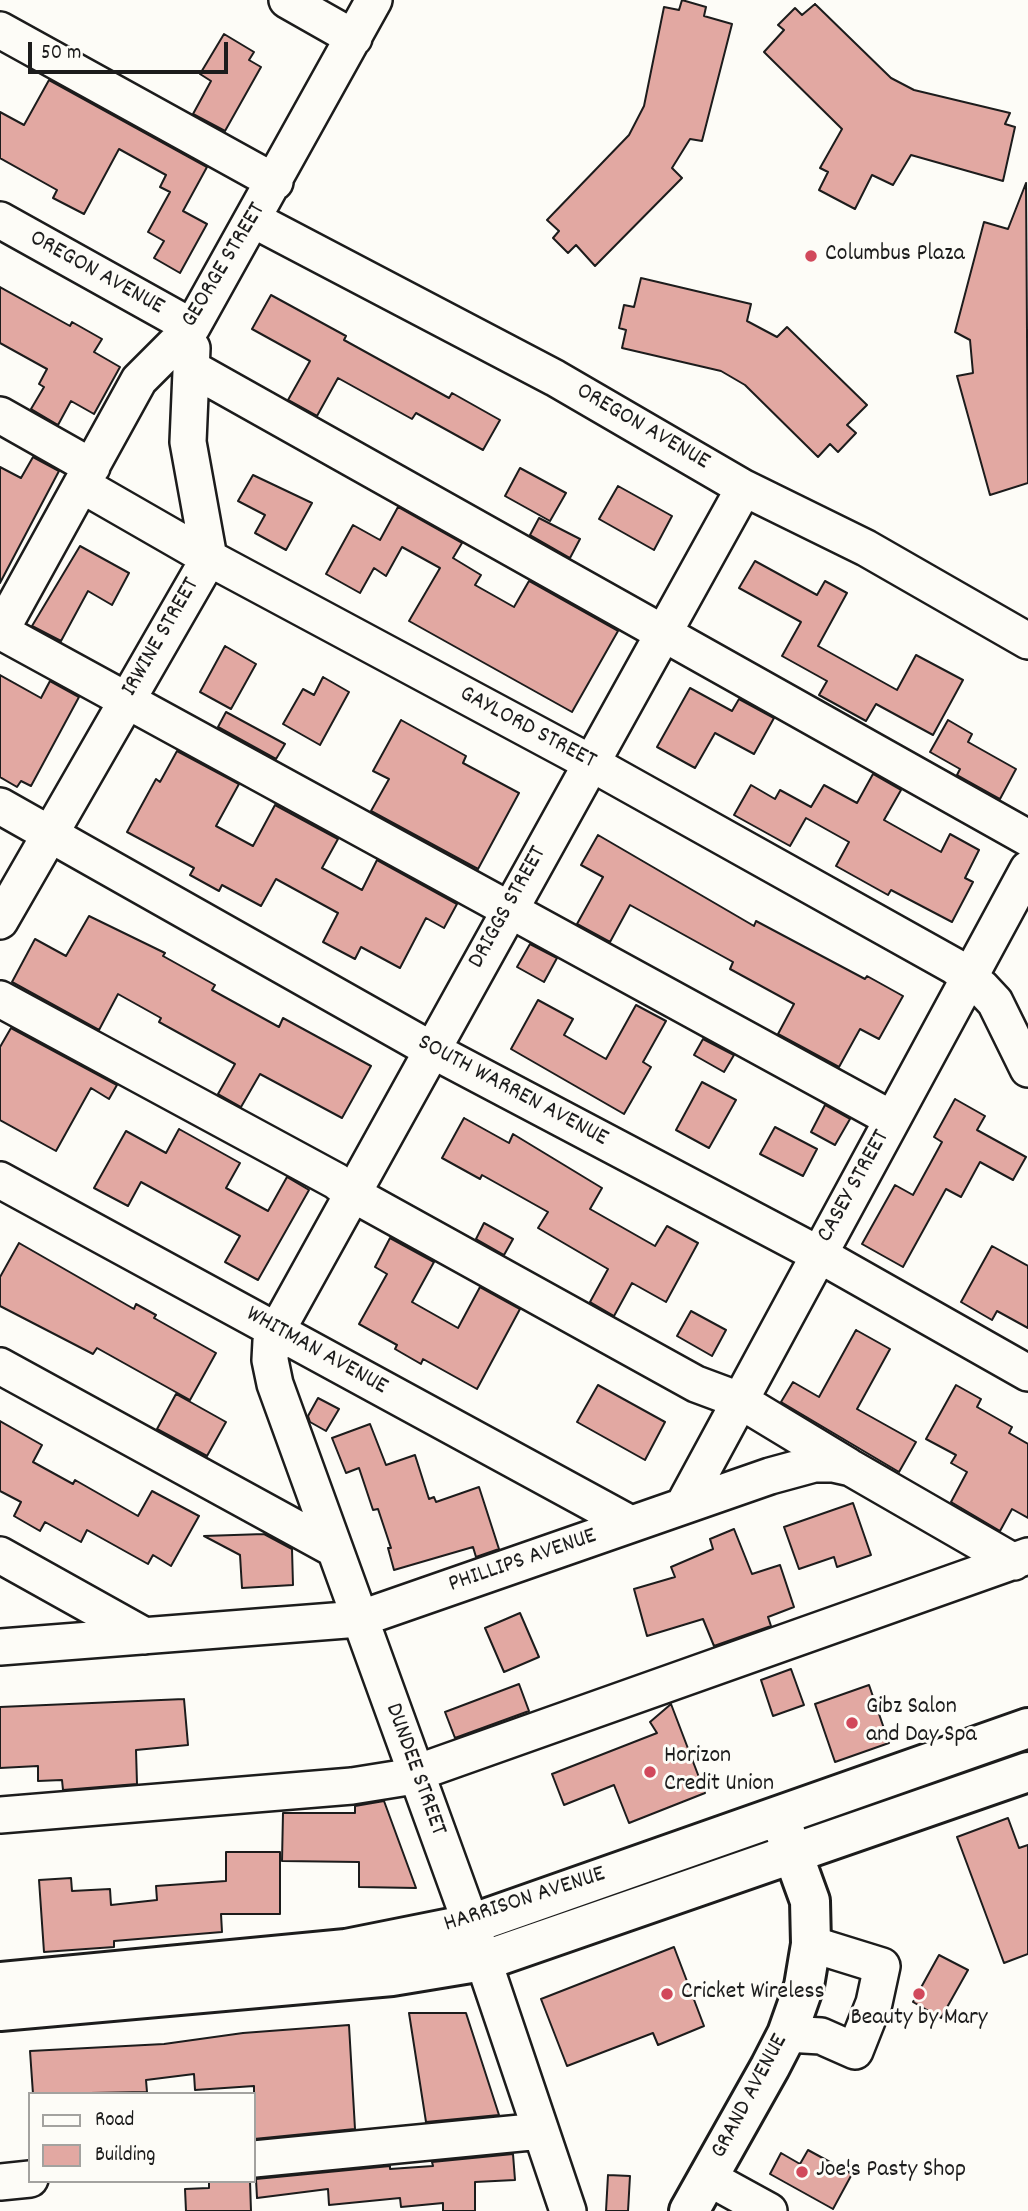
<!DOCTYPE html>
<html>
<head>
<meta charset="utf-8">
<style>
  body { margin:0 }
  #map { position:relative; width:1028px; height:2211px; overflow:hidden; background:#fdfcf7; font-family:Dekko,sans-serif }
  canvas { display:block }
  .legend { position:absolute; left:28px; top:2092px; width:228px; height:91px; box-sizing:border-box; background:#fdfcf7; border:2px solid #a3a29f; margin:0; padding:9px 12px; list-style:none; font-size:21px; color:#1c1c1c }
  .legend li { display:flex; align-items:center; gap:14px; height:35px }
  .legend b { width:35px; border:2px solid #a3a29f }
  .scale { position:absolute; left:28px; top:42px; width:200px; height:32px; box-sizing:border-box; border:4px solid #1c1c1c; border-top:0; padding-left:9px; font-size:21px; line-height:24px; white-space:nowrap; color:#1c1c1c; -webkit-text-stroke:5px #fdfcf7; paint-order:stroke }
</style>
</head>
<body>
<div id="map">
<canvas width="1028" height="2211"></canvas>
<ul class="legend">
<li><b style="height:9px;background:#fdfcf7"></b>Road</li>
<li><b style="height:19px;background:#e2a8a2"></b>Building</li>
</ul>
<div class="scale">50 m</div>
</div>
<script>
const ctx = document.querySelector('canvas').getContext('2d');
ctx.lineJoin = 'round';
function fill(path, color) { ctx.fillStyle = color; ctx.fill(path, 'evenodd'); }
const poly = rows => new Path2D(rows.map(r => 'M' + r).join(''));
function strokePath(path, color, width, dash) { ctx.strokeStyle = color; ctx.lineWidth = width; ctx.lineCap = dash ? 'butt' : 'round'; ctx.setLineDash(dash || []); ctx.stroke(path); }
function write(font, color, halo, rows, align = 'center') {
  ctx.font = font + ' Dekko,sans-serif'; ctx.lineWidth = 6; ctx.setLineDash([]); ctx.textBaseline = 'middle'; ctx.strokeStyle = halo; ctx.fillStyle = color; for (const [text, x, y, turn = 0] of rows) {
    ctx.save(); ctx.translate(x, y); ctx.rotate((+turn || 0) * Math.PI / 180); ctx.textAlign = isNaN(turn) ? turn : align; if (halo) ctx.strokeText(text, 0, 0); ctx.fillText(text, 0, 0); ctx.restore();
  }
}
const building = poly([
  [682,0,706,7,704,16,732,24,702,141,690,139,672,168,682,178,595,266,576,245,568,253,553,238,559,231,547,220,629,135,644,106,664,7,679,10,682,0],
  [815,4,891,78,914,90,1010,113,1005,124,1015,127,1003,181,911,155,893,185,872,175,855,209,819,190,828,172,820,168,842,129,764,52,784,30,778,25,795,8,802,15,815,4],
  [224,34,254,52,249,60,261,67,225,131,193,114,211,81,200,74,224,34],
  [49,80,207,167,183,211,207,224,180,273,154,258,164,241,148,232,170,192,160,187,166,175,119,149,84,214,53,198,57,190,0,158,0,112,24,125,49,80],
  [1026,183,1028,483,990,495,957,376,973,373,970,340,955,332,984,222,1008,229,1026,183],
  [641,278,751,304,747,321,777,337,787,327,867,405,847,425,856,433,838,452,830,444,818,457,745,385,721,371,622,348,626,330,619,328,624,305,634,307,641,278],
  [0,287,70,326,72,322,102,339,94,352,120,367,94,414,71,401,58,425,31,409,44,387,39,384,47,369,0,343,0,287],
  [271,295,346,336,344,340,449,398,452,393,500,420,483,450,416,413,412,419,338,378,317,416,288,400,310,361,252,329,271,295],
  [33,457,59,471,0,583,0,467,21,478,33,457],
  [520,468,566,493,550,521,505,496,520,468],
  [253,475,312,503,286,550,255,533,265,515,238,501,253,475],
  [618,486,672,516,654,550,599,519,618,486],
  [398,507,462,543,453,558,481,575,475,585,514,607,529,581,618,631,572,712,409,621,440,568,402,547,386,576,374,568,360,593,326,574,353,525,380,540,398,507],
  [539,518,580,539,570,558,530,535,539,518],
  [80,546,129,573,112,605,88,591,61,641,32,626,80,546],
  [755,561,817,595,825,581,847,593,818,646,897,690,916,655,963,680,933,735,876,704,866,721,819,695,827,681,782,656,801,622,739,588,755,561],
  [225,646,256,664,231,709,200,692,225,646],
  [0,675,41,698,50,681,79,697,31,786,21,781,17,787,0,777,0,675],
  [323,677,349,692,320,745,283,724,303,689,314,695,323,677],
  [690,688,732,711,739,699,774,718,754,754,715,733,695,768,657,747,690,688],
  [226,712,285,744,276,759,218,727,226,712],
  [401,720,466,756,463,763,519,793,478,869,371,811,389,779,373,771,401,720],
  [948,720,972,734,968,742,1016,769,1000,799,957,775,960,769,930,752,948,720],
  [177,751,239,784,216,826,253,846,275,805,338,839,322,868,362,890,377,860,457,904,444,928,426,918,400,968,361,947,355,959,323,942,338,913,276,879,261,906,222,885,219,891,190,875,194,868,127,832,156,779,160,782,177,751],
  [873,774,901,790,884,820,941,852,950,834,979,850,965,878,973,882,952,922,891,890,888,895,836,866,849,842,806,818,790,846,734,815,751,785,775,799,780,790,811,807,824,785,857,803,873,774],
  [598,835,754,926,756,921,865,979,867,976,903,996,879,1039,860,1029,839,1067,778,1034,794,1004,730,969,733,962,630,905,610,942,577,924,603,877,581,865,598,835],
  [89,916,165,953,163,956,215,985,212,990,279,1027,283,1018,371,1066,342,1118,260,1074,241,1107,218,1094,235,1064,159,1022,161,1018,118,994,99,1030,12,982,35,939,66,956,89,916],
  [530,944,557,958,544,982,517,967,530,944],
  [538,1000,573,1019,564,1035,606,1059,636,1005,666,1021,643,1062,651,1067,624,1114,511,1049,538,1000],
  [11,1028,117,1085,109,1099,91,1088,56,1151,0,1120,0,1047,11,1028],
  [703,1039,734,1055,724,1072,694,1055,703,1039],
  [702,1082,736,1100,709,1148,676,1130,702,1082],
  [955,1099,985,1116,977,1130,1026,1157,1013,1180,980,1162,961,1197,946,1189,903,1267,862,1244,895,1185,913,1195,942,1142,934,1137,955,1099],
  [825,1105,850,1119,835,1145,811,1132,825,1105],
  [464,1118,509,1143,513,1134,602,1188,590,1209,655,1246,667,1226,698,1243,666,1302,632,1283,614,1316,590,1302,608,1269,538,1228,548,1212,482,1175,480,1179,442,1158,464,1118],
  [775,1127,817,1149,803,1176,760,1154,775,1127],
  [179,1129,240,1163,226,1188,268,1211,287,1177,309,1190,258,1280,225,1262,240,1236,141,1182,128,1206,94,1188,126,1131,166,1153,179,1129],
  [484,1223,513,1239,504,1255,476,1239,484,1223],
  [390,1238,434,1262,412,1302,458,1328,480,1287,520,1309,477,1389,423,1359,421,1364,395,1349,397,1345,359,1324,387,1274,375,1267,390,1238],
  [19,1243,134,1309,136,1304,156,1315,154,1318,216,1353,190,1400,97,1348,93,1354,0,1306,0,1277,19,1243],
  [992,1246,1028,1266,1028,1328,997,1311,992,1320,961,1302,992,1246],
  [691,1311,726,1330,712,1356,677,1336,691,1311],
  [856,1330,890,1349,857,1409,916,1442,899,1472,781,1402,793,1382,819,1397,856,1330],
  [598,1385,665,1422,645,1460,577,1422,598,1385],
  [956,1385,981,1399,977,1407,1012,1427,1009,1433,1028,1444,1028,1518,1012,1509,1000,1531,951,1502,967,1472,951,1463,956,1455,926,1439,956,1385],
  [176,1394,226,1422,207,1456,157,1429,176,1394],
  [318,1398,339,1409,326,1431,310,1422,308,1416,318,1398],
  [0,1421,42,1445,33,1462,73,1484,75,1480,138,1516,152,1491,199,1516,171,1566,153,1555,148,1564,87,1530,81,1542,45,1522,40,1531,14,1516,21,1502,0,1491,0,1421],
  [370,1424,386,1465,415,1455,429,1499,434,1497,436,1502,479,1487,499,1549,476,1557,473,1547,394,1570,388,1548,391,1548,378,1509,373,1510,359,1468,346,1473,332,1438,370,1424],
  [853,1503,871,1555,837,1567,834,1557,799,1569,784,1527,853,1503],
  [734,1529,752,1574,780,1565,794,1607,768,1617,771,1626,714,1646,703,1619,647,1636,634,1589,675,1577,671,1567,713,1549,710,1539,734,1529],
  [264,1534,292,1549,293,1585,242,1588,240,1555,204,1536,264,1534],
  [520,1613,539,1657,504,1672,485,1628,520,1613],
  [791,1669,804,1705,773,1716,761,1680,791,1669],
  [519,1684,529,1711,455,1738,445,1712,519,1684],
  [869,1685,889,1743,835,1762,815,1704,869,1685],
  [184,1699,188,1745,136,1750,137,1784,63,1790,62,1780,38,1781,38,1766,0,1768,0,1707,184,1699],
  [671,1704,705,1793,629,1823,614,1785,564,1805,552,1774,657,1733,650,1722,671,1704],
  [384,1801,416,1888,359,1887,359,1862,282,1861,283,1813,355,1813,355,1806,384,1801],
  [1008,1818,1019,1848,1028,1845,1028,1954,1004,1963,957,1837,1008,1818],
  [226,1852,280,1852,280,1914,221,1914,222,1932,114,1941,114,1947,44,1952,39,1880,71,1878,72,1891,110,1889,111,1905,157,1900,156,1886,226,1881,226,1852],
  [674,1947,704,2026,658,2045,653,2033,567,2066,541,1999,674,1947],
  [939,1955,968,1970,941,2018,913,2002,939,1955],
  [409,2013,466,2013,499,2115,426,2122,409,2013],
  [349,2025,355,2129,254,2139,254,2086,195,2090,194,2074,146,2080,147,2092,33,2094,30,2051,164,2044,243,2033,349,2025],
  [808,2150,852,2174,833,2209,770,2174,781,2153,800,2164,808,2150],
  [513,2154,515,2180,475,2182,475,2211,443,2211,443,2203,401,2207,400,2198,329,2205,328,2189,257,2198,256,2179,390,2166,390,2169,433,2166,432,2162,513,2154],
  [608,2175,630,2176,628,2211,606,2211,608,2175],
  [209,2181,250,2181,251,2211,186,2211,185,2189,209,2188,209,2181]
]);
fill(building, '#e2a8a2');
strokePath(building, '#1c1c1c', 2);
const minor = poly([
  [287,0,354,38],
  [0,30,275,182],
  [0,220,192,327],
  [254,220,555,378,744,488,866,548,1028,641],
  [191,368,1028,838],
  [0,415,92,467],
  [82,485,209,558,589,762,954,966,981,987,995,1002,1028,1069],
  [0,631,892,1119],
  [0,632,139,380,192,327,374,0],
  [0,806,430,1049,818,1254,1028,1373],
  [0,921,209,558,188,442,192,348],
  [0,999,336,1181,351,1193,696,1384,739,1400,848,1466],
  [0,1180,631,1524],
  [0,1366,334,1549],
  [683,1506,1028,869],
  [0,1555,145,1636],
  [0,1647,359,1619,770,1476,814,1464,833,1464,851,1468,1014,1562],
  [0,1815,352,1786,402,1778,1028,1556],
  [787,2034,821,2036,855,2051,874,2003,882,1966,811,1944],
  [254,2159,541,2131],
  [707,2177,769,2211],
  [0,2182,30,2179],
  [568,2211,471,1924,275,1384,270,1360,271,1341,744,488]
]);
const major = poly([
  [0,1982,346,1949,471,1924,1028,1728],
  [0,2011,392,1976,483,1961,1028,1772],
  [689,2211,770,2067,787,2034,804,1986,811,1944,810,1901,785,1832]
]);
strokePath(minor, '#1c1c1c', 40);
strokePath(major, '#1c1c1c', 44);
strokePath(minor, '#fdfcf7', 35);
strokePath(major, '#fdfcf7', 38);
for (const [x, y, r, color] of [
  [811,256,7,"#d1495b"],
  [852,1723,7,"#d1495b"],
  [650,1772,7,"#d1495b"],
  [667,1994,7,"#d1495b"],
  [919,1994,7,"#d1495b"],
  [802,2172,7,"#d1495b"]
]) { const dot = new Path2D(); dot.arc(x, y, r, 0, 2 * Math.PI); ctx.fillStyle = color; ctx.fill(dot); strokePath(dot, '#fdfcf7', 2.5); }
write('24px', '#1c1c1c', '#fdfcf7', [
  ["Columbus Plaza",825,256],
  ["Gibz Salon",866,1709],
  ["and Day Spa",866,1737],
  ["Horizon",664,1758],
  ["Credit Union",664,1786],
  ["Cricket Wireless",681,1994],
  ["Beauty by Mary",919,2020,"center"],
  ["Joe's Pasty Shop",816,2172]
], 'left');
write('24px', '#1c1c1c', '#fdfcf7', [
  ["GEORGE STREET",225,266,-59],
  ["OREGON AVENUE",96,274,29],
  ["OREGON AVENUE",642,428,30],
  ["IRWINE STREET",162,638,-60],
  ["GAYLORD STREET",527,729,28],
  ["DRIGGS STREET",509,908,-61],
  ["SOUTH WARREN AVENUE",512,1092,28],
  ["CASEY STREET",855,1187,-61],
  ["WHITMAN AVENUE",316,1352,29],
  ["PHILLIPS AVENUE",523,1562,-19],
  ["DUNDEE STREET",414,1770,70],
  ["HARRISON AVENUE",525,1901,-18],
  ["GRAND AVENUE",751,2097,-62]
]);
</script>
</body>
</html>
